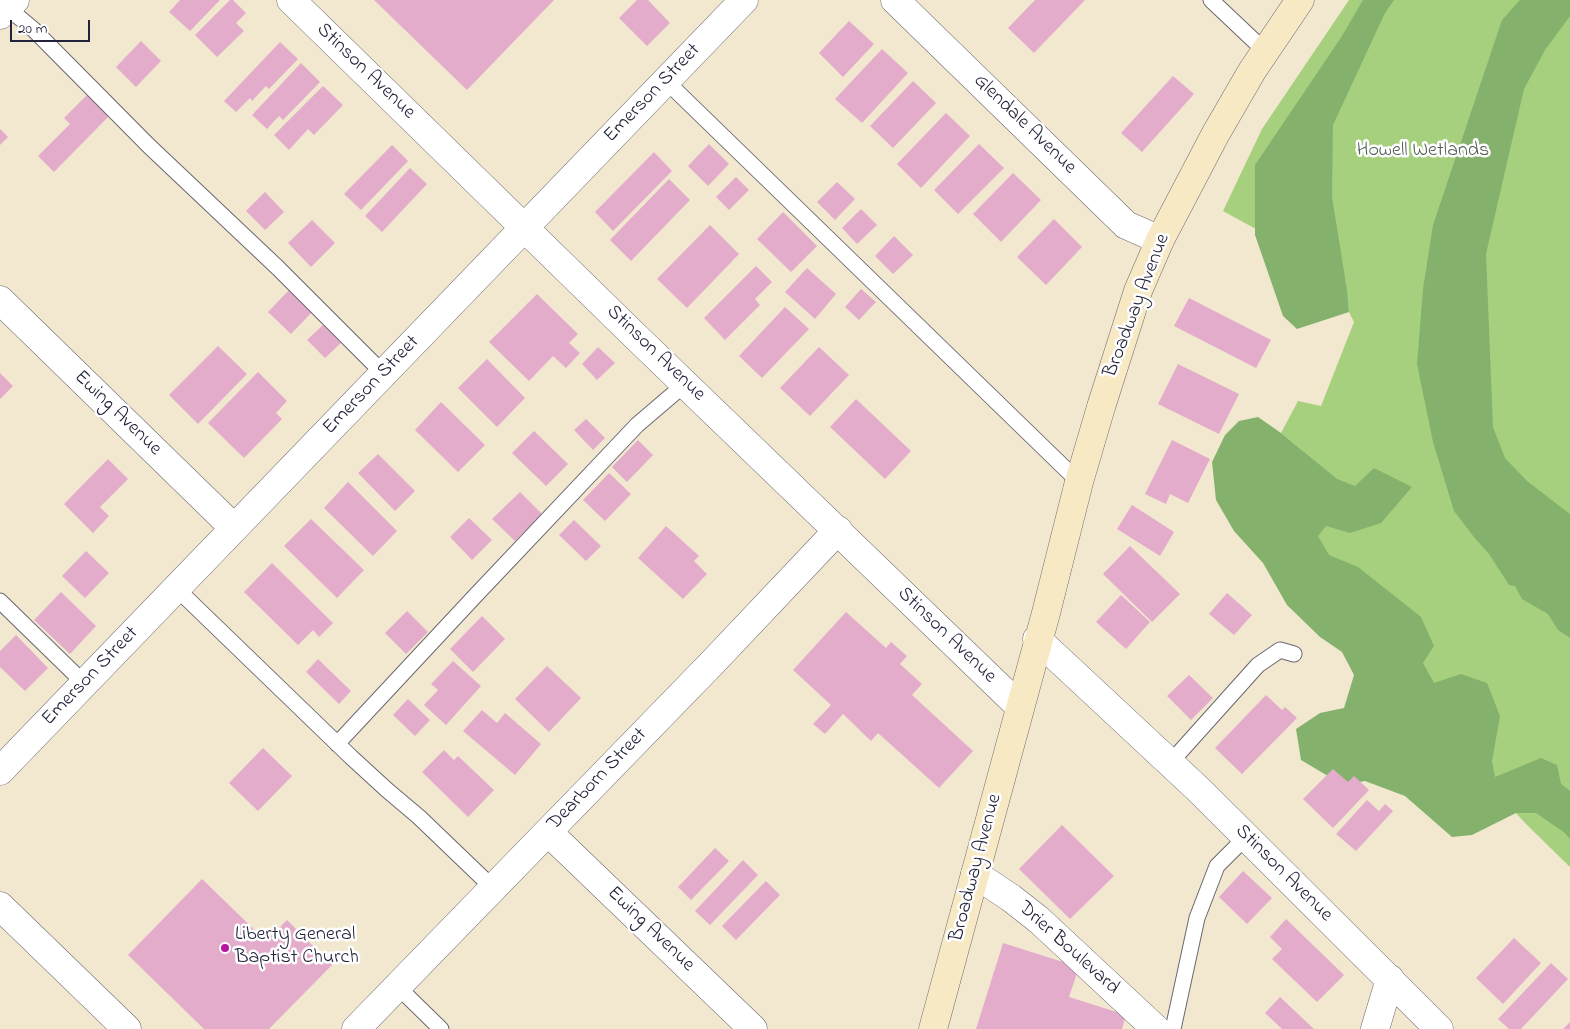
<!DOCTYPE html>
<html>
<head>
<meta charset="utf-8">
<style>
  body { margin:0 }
  #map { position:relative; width:1570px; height:1029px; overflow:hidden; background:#f2e8d0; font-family:"Indie Flower",sans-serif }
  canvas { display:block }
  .scale { position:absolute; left:10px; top:20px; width:80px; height:22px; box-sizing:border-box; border:2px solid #22223b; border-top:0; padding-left:6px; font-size:15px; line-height:18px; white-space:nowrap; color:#22223b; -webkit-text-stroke:4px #fff; paint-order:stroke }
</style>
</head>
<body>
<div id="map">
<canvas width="1570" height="1029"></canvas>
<div class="scale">20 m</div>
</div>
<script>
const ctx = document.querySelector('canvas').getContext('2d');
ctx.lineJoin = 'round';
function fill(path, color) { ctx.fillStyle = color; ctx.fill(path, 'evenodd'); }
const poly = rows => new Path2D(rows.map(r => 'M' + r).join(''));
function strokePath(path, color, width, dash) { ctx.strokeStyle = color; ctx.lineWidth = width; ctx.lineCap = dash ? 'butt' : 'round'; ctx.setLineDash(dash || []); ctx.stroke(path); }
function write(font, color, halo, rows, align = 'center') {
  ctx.font = font + ' "Indie Flower",sans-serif'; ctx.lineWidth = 5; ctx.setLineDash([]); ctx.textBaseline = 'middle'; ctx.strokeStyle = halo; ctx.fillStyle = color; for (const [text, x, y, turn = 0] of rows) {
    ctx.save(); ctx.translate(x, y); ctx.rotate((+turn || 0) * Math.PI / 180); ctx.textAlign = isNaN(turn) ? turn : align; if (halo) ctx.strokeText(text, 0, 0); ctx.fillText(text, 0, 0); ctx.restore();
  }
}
fill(poly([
  [1349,0,1570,0,1570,867,1526,824,1374,658,1322,624,1303,451,1281,433,1298,401,1321,406,1354,322,1349,312,1345,278,1223,211,1262,129]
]), '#a6d07d');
fill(poly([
  [1363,0,1394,0,1385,13,1333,125,1332,197,1347,290,1349,312,1297,329,1283,316,1255,235,1255,165,1342,36],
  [1520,0,1570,0,1570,16,1545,50,1524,89,1486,254,1493,427,1505,458,1527,481,1570,514,1570,638,1558,630,1548,614,1522,599,1515,586,1509,585,1489,554,1474,537,1454,511,1433,442,1417,364,1423,289,1433,225,1502,20],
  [1258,417,1281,433,1337,479,1355,486,1374,468,1412,487,1381,523,1350,533,1326,526,1318,536,1329,555,1358,567,1421,617,1434,646,1423,663,1434,683,1461,674,1487,683,1500,716,1492,761,1495,777,1541,758,1557,765,1561,784,1570,791,1570,839,1565,833,1536,813,1516,813,1472,835,1452,837,1405,796,1365,781,1343,785,1301,760,1296,729,1320,713,1344,708,1354,675,1342,652,1320,637,1287,605,1263,563,1234,531,1216,500,1212,462,1225,435,1239,421]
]), '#84b26c');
fill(poly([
  [180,0,220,0,190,31,169,12],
  [230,0,233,0,246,13,236,23,244,31,217,57,195,35],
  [374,0,554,0,467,90],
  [637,0,648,0,670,23,647,46,619,18],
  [1035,0,1085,0,1034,53,1008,28],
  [849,21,874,44,843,77,819,53],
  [141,41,161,61,136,87,116,67],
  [280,42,298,59,269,89,266,86,252,101,250,98,236,112,224,101],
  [882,49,908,73,862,123,835,99],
  [301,63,320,82,283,120,279,116,267,129,252,115],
  [1173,76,1194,94,1142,152,1121,133],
  [913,81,936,103,893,148,870,126],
  [323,86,343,105,314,135,308,129,289,150,274,135],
  [87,95,109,116,54,172,38,156,70,124,64,118],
  [946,113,970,136,921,188,897,164],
  [0,129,8,137,0,145],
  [709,144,729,164,708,186,688,166],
  [979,144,1004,168,958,214,934,190],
  [392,145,408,161,361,210,344,194],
  [654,152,672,171,613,231,595,212],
  [410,168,427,184,382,232,365,216],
  [1013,173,1041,200,1001,242,973,214],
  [736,177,749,190,729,210,716,197],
  [669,179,690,200,631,261,610,240],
  [837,182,855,199,835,220,817,202],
  [265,192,284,212,265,230,246,211],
  [861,209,877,225,857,244,842,228],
  [783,212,817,246,791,272,757,239],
  [1054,219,1082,247,1046,285,1017,257],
  [312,220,335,243,311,267,288,243],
  [710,225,739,254,687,308,657,279],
  [894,236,913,255,893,274,875,256],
  [756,266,772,282,755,299,760,305,725,340,704,318],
  [807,268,836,294,815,319,785,292],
  [290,289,313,311,291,334,268,312],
  [861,289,876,302,859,320,845,307],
  [537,294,578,334,569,343,580,353,566,368,553,356,529,381,489,342],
  [1189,298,1271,340,1256,368,1174,326],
  [785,307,809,329,762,378,739,356],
  [323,325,341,343,325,358,307,340],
  [218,346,247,374,198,424,169,395],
  [598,347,615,363,597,380,582,364],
  [819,347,849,375,810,416,780,388],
  [487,359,525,398,497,427,458,388],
  [1178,364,1239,394,1219,434,1158,404],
  [258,372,287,401,276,413,282,419,244,458,208,423],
  [0,373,13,386,0,399],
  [856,399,911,451,885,479,830,427],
  [441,402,485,445,458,472,415,430],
  [586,419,605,438,593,450,574,430],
  [534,431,568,464,546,486,512,453],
  [638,440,653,455,627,482,612,467],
  [1172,440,1210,459,1188,503,1170,494,1166,504,1145,494],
  [378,454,415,491,395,511,358,473],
  [108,459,128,479,100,507,109,516,93,533,64,504],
  [609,473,631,494,605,521,583,500],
  [348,482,397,531,373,556,324,508],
  [520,492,542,514,515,541,492,519],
  [1132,505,1174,532,1160,556,1117,529],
  [469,518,492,540,472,560,450,537],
  [311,519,364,570,337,598,284,546],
  [574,520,601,546,586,561,559,535],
  [666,526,699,556,694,561,707,574,683,599,638,558],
  [1130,546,1180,594,1152,622,1103,574],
  [86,551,109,573,85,598,62,576],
  [272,563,333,623,319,637,313,630,298,645,244,592],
  [61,592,96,626,70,654,34,620],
  [1227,593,1252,615,1234,635,1209,614],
  [1121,595,1150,622,1126,649,1096,622],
  [407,611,428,632,406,654,385,633],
  [846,612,886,648,891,642,907,656,900,664,922,684,912,695,973,751,939,788,878,733,871,741,843,714,825,734,813,724,831,705,793,670],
  [482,616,505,639,473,672,450,649],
  [16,635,48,668,25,691,0,667,0,651],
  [318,659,351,691,339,704,306,672],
  [453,661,481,686,446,725,424,705,438,690,431,684],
  [547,666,581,698,549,732,515,699],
  [1189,675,1213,698,1191,720,1167,696],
  [1266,695,1282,710,1285,707,1297,718,1242,774,1215,748],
  [408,699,430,720,415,736,393,715],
  [482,710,497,723,505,713,541,744,515,775,463,731],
  [263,748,292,776,258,811,229,783],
  [444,750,454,760,458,756,494,790,468,817,422,772],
  [1333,769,1348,782,1354,776,1369,790,1333,828,1303,799],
  [1367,800,1379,811,1385,804,1393,811,1356,851,1336,834],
  [1062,825,1114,876,1070,919,1019,869],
  [715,848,729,861,691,900,678,887],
  [743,860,758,875,710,925,695,911],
  [1243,871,1272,898,1247,924,1219,897],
  [202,879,266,941,287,920,332,965,269,1029,204,1029,128,955],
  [766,881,780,895,736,940,722,926],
  [1286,919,1344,975,1317,1002,1272,959,1282,949,1270,937],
  [1514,938,1541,963,1503,1004,1476,978],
  [1003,943,1079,967,1069,997,1126,1015,1122,1029,976,1029],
  [1551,963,1568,979,1521,1029,1509,1029,1498,1019],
  [1280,997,1314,1029,1282,1029,1265,1013],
  [1570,1022,1570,1029,1563,1029]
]), '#e4accb');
const service = poly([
  [1211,0,1266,52],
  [3,4,33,29,149,146,278,268,384,374],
  [666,81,1079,482],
  [176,588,351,757,387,790,419,817,493,888],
  [0,601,84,683],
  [337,744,476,595,637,425,685,384],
  [1170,763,1258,665,1280,650,1294,654],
  [397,986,441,1029],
  [1173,1029,1197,918,1217,866,1246,837]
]);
const minor = poly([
  [291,0,631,332,1020,707],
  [895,0,1126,225,1160,240],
  [0,15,15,0],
  [0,300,234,528],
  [1037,639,1199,790,1439,1029],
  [0,771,744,0],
  [548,832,753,1029],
  [975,874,1011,898,1039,920,1156,1029],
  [0,906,127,1029],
  [356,1029,714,661,838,530],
  [1375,1029,1390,979]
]);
const secondary = poly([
  [933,1029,1046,613,1079,482,1101,407,1138,291,1160,240,1215,135,1252,71,1300,0]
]);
strokePath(service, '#6b676f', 17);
strokePath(minor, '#6b676f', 29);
strokePath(secondary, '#6b676f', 29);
strokePath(service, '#fff', 15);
strokePath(minor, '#fff', 28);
strokePath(secondary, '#f7e9c3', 28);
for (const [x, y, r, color] of [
  [225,948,5,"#b5179e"]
]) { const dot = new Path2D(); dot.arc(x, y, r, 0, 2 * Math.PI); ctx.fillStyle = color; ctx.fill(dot); strokePath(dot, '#fff', 2); }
write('20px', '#22223b', '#fff', [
  ["Stinson Avenue",365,72,44],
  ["Emerson Street",653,94,-46],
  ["Glendale Avenue",1024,125,44],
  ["Broadway Avenue",1138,306,-69],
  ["Stinson Avenue",655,354,44],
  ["Emerson Street",372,386,-46],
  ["Ewing Avenue",117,414,44],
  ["Stinson Avenue",946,636,44],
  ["Emerson Street",91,677,-46],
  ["Dearborn Street",598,780,-46],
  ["Broadway Avenue",977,868,-75],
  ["Stinson Avenue",1283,874,45],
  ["Ewing Avenue",650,930,44],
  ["Drier Boulevard",1068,949,42]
]);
write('20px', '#505f52', '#fff', [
  ["Howell Wetlands",1423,152]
]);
write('20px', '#22223b', '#fff', [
  ["Liberty General",235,936],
  ["Baptist Church",235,959]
], 'left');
</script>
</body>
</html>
